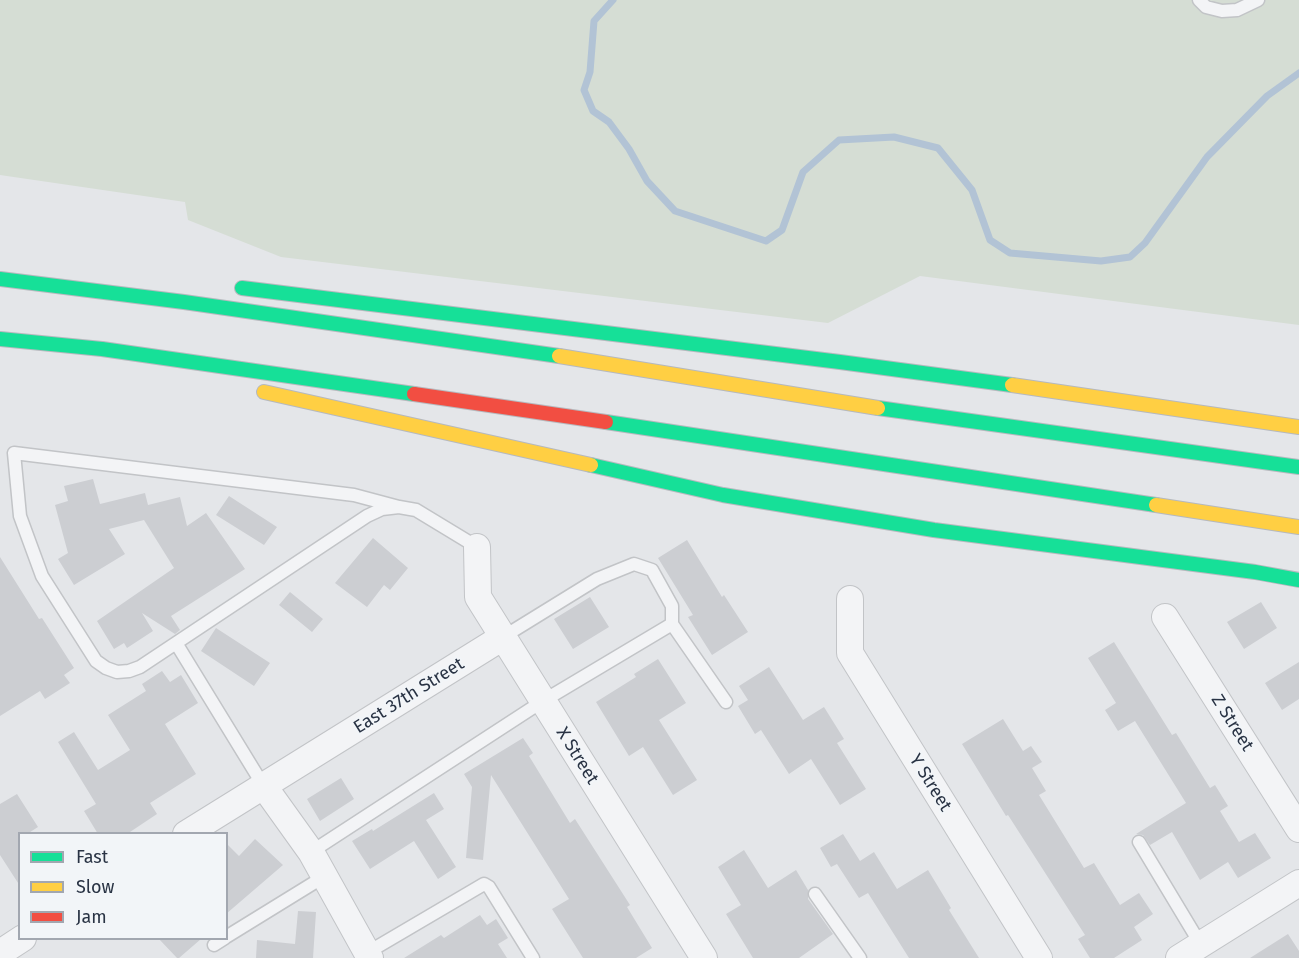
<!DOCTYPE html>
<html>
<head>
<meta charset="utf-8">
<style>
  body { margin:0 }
  #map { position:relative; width:1299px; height:958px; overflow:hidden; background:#e4e6e9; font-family:"Fira Sans",sans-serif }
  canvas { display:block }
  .legend { position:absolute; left:18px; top:832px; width:210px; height:108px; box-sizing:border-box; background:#f2f5f8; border:2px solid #a2a7b0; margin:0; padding:8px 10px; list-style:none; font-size:18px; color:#293344 }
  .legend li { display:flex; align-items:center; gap:12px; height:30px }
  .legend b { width:30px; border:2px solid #a2a7b0 }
</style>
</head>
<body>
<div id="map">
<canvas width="1299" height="958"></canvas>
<ul class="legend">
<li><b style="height:8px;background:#16e098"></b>Fast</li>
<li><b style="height:8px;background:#ffcf43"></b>Slow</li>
<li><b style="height:8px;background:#f24e42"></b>Jam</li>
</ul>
</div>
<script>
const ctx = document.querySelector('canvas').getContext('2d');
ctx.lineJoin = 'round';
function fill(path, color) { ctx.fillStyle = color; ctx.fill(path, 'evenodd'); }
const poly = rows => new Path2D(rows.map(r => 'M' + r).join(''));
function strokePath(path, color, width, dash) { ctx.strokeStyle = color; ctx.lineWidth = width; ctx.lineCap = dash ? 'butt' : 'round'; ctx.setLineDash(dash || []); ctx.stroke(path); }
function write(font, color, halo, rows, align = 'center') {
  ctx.font = font + ' "Fira Sans",sans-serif'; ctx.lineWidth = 4.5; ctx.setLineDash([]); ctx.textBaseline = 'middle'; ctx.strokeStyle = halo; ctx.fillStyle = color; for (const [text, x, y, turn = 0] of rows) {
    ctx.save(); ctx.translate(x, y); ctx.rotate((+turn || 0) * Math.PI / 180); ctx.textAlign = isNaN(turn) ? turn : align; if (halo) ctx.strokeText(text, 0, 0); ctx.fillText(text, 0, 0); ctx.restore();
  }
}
fill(poly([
  [0,0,1299,0,1299,325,920,276,828,323,281,257,188,220,185,202,0,175]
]), '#d5ddd4');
strokePath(poly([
  [613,0,594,21,590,72,584,90,593,111,609,122,629,149,647,181,675,211,766,241,782,230,803,172,839,140,894,137,938,148,972,190,990,240,1010,253,1101,261,1130,257,1145,243,1207,157,1267,96,1299,73]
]), '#b2c3d5', 7);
fill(poly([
  [93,479,100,504,145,493,148,505,180,497,187,526,206,513,245,569,171,616,180,630,175,634,142,613,153,631,127,648,124,643,114,649,97,621,174,568,144,520,109,529,125,554,74,585,58,559,68,553,55,505,68,501,64,486],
  [229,496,277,527,264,545,216,515],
  [373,538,408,568,390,590,384,585,367,607,335,583],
  [687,540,722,597,724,595,748,632,712,655,688,617,693,615,658,558],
  [0,557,39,619,42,618,74,668,64,675,70,683,45,699,40,691,0,716],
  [290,592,323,619,312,632,279,605],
  [590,597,609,627,573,649,554,619],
  [1261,602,1277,628,1244,649,1227,622],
  [216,628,270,663,254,686,201,651],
  [1114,642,1172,735,1176,733,1210,788,1215,785,1228,806,1220,811,1239,842,1255,833,1271,858,1238,878,1228,862,1200,880,1172,832,1150,845,1143,835,1136,834,1186,803,1135,721,1118,731,1105,710,1116,703,1088,658],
  [658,659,686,703,659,720,697,780,673,795,643,747,629,756,596,702,636,677,634,674],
  [1299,662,1299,699,1282,710,1265,683],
  [769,667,803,720,824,707,844,739,837,743,866,789,840,805,811,759,789,774,761,730,755,734,738,706,748,700,739,686],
  [162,671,170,682,181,675,198,703,165,724,196,774,150,803,157,814,127,834,98,834,84,811,96,804,58,742,74,732,98,770,130,750,108,715,146,691,142,684],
  [1003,719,1023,751,1031,746,1042,762,1032,768,1046,791,1039,795,1084,868,1094,863,1120,905,1139,893,1153,914,1134,927,1142,940,1114,958,1090,958,1078,939,1085,935,1008,815,1006,816,962,744],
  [523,738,533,753,529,756,570,823,575,819,630,905,627,907,652,948,636,958,583,958,552,909,569,899,491,775,483,860,466,858,472,787,464,774],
  [341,778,354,799,320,821,307,799],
  [434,793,444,809,426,820,456,867,438,879,414,841,370,869,352,841,372,829,373,831],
  [17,794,38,827,27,834,20,834,20,886,0,855,0,804],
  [843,834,860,861,874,852,897,889,928,870,951,908,949,910,979,958,909,958,868,893,859,898,837,864,831,867,820,848],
  [255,839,283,865,226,914,226,843,239,856],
  [744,850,768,888,796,870,808,890,808,899,833,934,799,958,753,958,726,914,741,905,718,867],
  [298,911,316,912,313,958,256,958,257,940,295,944],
  [480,915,487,925,496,919,508,938,498,944,507,958,404,958,441,935,444,938],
  [1288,934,1299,951,1299,958,1250,958],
  [159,939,201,939,179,958,177,958]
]), '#ccced2');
const lane = poly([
  [1199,0,1206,7,1222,11,1237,10,1258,0],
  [399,507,354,495,14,453,20,516,42,576,96,661,106,668,117,672,129,671,140,667,367,516,382,509,399,507,416,510,477,547],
  [672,624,726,702],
  [176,643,263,785],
  [1139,842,1201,945],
  [311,852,543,701,672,624,672,606,652,570,634,564,597,579,503,637],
  [815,894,860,958],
  [226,937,325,876],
  [214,945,225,938],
  [365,954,484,884,489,887,533,958]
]);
const street = poly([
  [477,547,478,597,704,958],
  [850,599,850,653,1039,958],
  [1165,617,1299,829],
  [263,785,311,852,370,958],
  [186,834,503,637],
  [0,953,23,938],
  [1179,958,1299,883]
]);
const fast = poly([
  [0,279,184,302,559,356],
  [242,288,840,362,1012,385],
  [0,339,102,349,414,394],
  [878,408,1299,467],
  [606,422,1156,505],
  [591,465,723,495,934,530,1255,572,1299,580]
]);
const slow = poly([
  [559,356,878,408],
  [1012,385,1299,427],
  [264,392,591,465],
  [1156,505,1299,527]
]);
const jam = poly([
  [414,394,606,422]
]);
strokePath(lane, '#c2c4c7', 15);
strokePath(street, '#c2c4c7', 28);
strokePath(fast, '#b6b9be', 16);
strokePath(slow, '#b6b9be', 16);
strokePath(jam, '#b6b9be', 16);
strokePath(lane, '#f3f4f6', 12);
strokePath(street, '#f3f4f6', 26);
strokePath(fast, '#16e098', 14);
strokePath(slow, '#ffcf43', 14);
strokePath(jam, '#f24e42', 14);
write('18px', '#293344', '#f2f5f8', [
  ["East 37th Street",409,696,-32],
  ["Z Street",1232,723,58],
  ["X Street",577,756,58],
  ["Y Street",930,783,58]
]);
</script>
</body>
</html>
